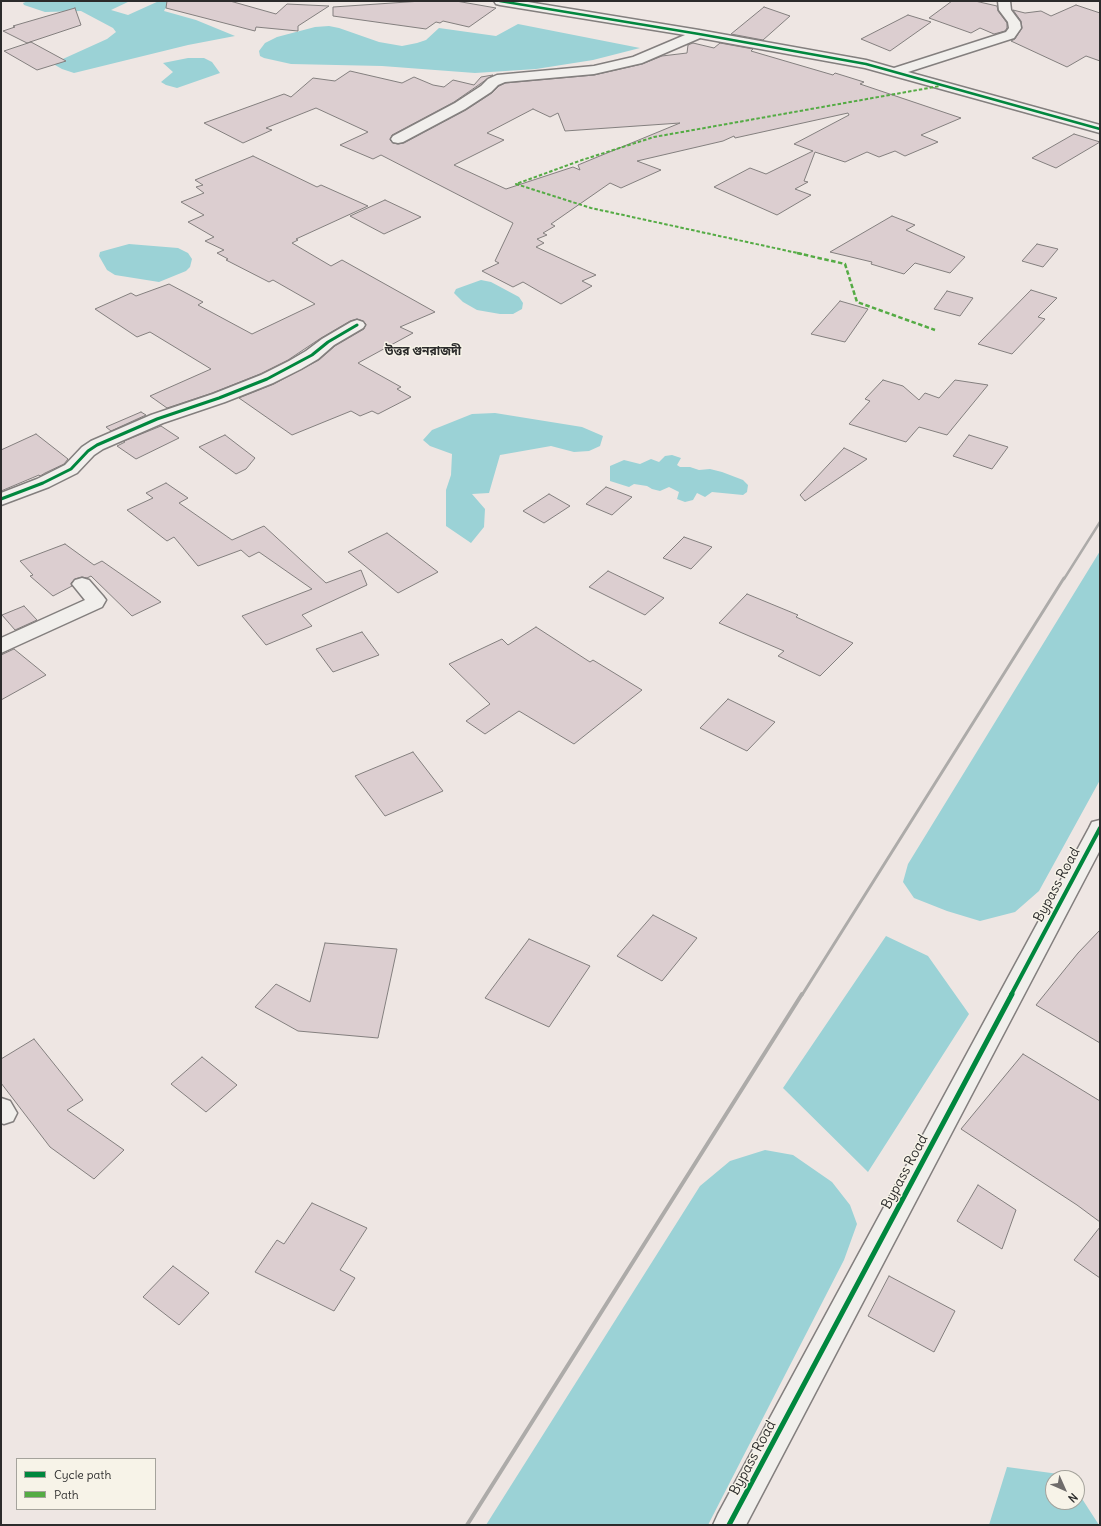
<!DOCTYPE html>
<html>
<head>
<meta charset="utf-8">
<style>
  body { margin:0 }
  #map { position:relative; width:1101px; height:1526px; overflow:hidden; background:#eee6e3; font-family:Delius,sans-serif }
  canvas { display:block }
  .frame { position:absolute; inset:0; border:2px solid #2b2b2b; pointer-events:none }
  .legend { position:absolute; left:16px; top:1458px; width:140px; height:52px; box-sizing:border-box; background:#f7f3e8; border:1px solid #a5a39c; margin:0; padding:5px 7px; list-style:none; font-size:12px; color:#2b2b2b }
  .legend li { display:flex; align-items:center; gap:8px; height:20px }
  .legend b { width:20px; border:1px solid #a5a39c }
  .north { position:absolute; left:1045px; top:1470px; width:40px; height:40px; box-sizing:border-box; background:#f7f3e8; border:1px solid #a5a39c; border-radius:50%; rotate:135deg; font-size:11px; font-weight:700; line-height:16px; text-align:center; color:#2b2b2b }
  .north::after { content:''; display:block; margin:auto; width:14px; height:18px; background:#6f6c6b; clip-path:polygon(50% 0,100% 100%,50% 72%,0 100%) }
</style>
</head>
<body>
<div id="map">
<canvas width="1101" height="1526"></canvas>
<div class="frame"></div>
<ul class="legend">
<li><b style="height:5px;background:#00873e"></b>Cycle path</li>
<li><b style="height:5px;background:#54ab44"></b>Path</li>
</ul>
<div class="north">N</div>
</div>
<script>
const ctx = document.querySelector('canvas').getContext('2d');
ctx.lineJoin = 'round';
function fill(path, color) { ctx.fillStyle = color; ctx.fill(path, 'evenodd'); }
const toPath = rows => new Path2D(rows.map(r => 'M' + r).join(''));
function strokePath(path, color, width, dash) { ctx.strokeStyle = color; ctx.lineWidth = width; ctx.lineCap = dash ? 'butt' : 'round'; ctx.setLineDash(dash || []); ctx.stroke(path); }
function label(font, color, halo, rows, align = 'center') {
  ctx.font = font + ' Delius,"Noto Sans Bengali",sans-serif'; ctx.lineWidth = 3; ctx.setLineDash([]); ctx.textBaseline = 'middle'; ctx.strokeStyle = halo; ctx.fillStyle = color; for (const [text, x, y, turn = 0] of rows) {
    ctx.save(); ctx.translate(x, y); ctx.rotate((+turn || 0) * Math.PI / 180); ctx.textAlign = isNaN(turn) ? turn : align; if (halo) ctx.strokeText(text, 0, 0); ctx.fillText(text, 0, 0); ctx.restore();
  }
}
fill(toPath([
  [28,1,130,1,111,10,128,15,159,1,180,1,165,9,164,11,196,20,235,36,188,45,74,73,62,69,55,65,54,63,107,39,116,32,113,28,81,11,45,12,24,5,23,3],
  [518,24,640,48,593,60,536,69,475,73,382,66,291,64,264,58,260,56,259,51,265,43,277,37,315,27,329,26,339,28,379,42,402,46,417,43,426,40,439,28,496,36],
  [188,58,204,58,212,62,220,73,177,88,166,85,161,82,173,72,163,63],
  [129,244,178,248,188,253,192,259,190,267,186,271,159,282,115,275,107,270,99,256,100,252,107,250],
  [481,280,491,282,519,297,523,303,522,309,513,314,500,314,477,310,463,302,454,293,456,289],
  [495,413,582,427,603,436,600,446,589,451,574,452,551,446,500,455,489,493,472,494,485,509,484,527,471,543,446,526,446,490,451,475,452,454,430,446,423,440,432,430,472,414],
  [672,455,681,458,677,465,680,467,690,467,699,470,710,469,722,472,743,480,748,485,747,492,743,495,712,492,705,497,697,493,693,500,685,502,677,499,679,492,669,487,660,491,652,489,647,486,634,484,629,487,610,481,610,466,624,460,640,464,651,459,659,462,665,456],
  [1100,551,1100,780,1039,891,1015,912,980,921,947,911,914,898,903,882,908,864],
  [886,936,928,956,969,1014,868,1172,783,1088],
  [765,1150,793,1155,832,1182,850,1205,857,1224,844,1260,708,1525,486,1525,700,1186,730,1161],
  [1007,1467,1066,1475,1068,1478,1053,1478,1053,1502,1077,1502,1077,1491,1099,1525,989,1525]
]), '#9bd2d6');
const building = toPath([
  [167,1,230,1,276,14,287,4,329,6,298,26,298,31,256,27,255,31,166,8,167,1],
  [422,1,456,1,496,8,469,27,443,21,440,23,436,22,426,29,333,16,333,7,422,1],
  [952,1,975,1,997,6,998,11,1007,23,1007,28,1005,31,994,34,980,28,971,33,929,18,952,1],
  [1076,5,1100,13,1100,61,1086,56,1067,67,1011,41,1015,39,1022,28,1021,21,1013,10,1025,13,1041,11,1051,16,1076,5],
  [764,7,790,16,763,40,731,34,764,7],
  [75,8,81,25,27,43,3,31,15,27,13,26,75,8],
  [908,15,931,22,890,51,861,39,908,15],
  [31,42,66,61,37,70,4,51,31,42],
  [693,43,714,48,720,43,753,49,751,51,833,75,835,73,864,82,860,84,961,118,921,135,938,142,905,156,895,151,879,157,867,152,845,162,815,152,804,181,808,182,795,189,811,195,777,215,714,187,750,168,766,174,813,151,794,144,849,115,848,113,735,138,734,136,723,141,637,161,661,170,621,188,610,183,551,224,555,226,543,233,547,235,537,239,544,243,536,247,596,275,582,281,592,286,561,304,523,282,513,287,482,271,499,263,495,261,513,223,381,155,373,159,340,145,368,132,316,108,266,128,272,130,243,143,204,123,284,94,291,97,313,78,335,81,350,71,402,83,414,77,433,85,444,87,453,80,474,85,481,77,493,75,454,102,392,135,390,140,393,143,398,144,404,143,466,110,492,93,499,86,505,83,594,75,642,64,662,56,687,53,688,45,693,43],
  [533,109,550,117,558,113,565,131,680,123,578,165,580,170,573,167,506,189,454,165,504,140,487,133,533,109],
  [1074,134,1100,142,1056,168,1032,158,1074,134],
  [253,156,317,187,321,185,368,206,296,239,298,240,292,243,331,266,342,260,435,312,400,327,413,333,358,363,401,387,397,389,411,397,378,414,372,411,360,416,351,411,292,435,239,398,274,384,319,360,335,346,364,329,366,324,363,321,357,319,350,321,321,338,288,360,260,374,212,393,167,408,150,396,211,369,150,332,137,337,95,309,131,293,136,296,169,284,203,302,198,305,252,334,315,304,273,280,269,282,226,260,228,259,217,253,224,250,205,241,214,237,188,222,204,215,181,202,204,193,196,187,203,185,195,180,253,156],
  [385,200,421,217,384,234,350,216,385,200],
  [892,216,915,225,906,230,965,257,950,273,915,263,904,274,871,264,872,262,830,252,892,216],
  [1037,244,1058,249,1043,267,1022,261,1037,244],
  [1031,290,1057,298,1038,317,1045,319,1012,354,978,344,1031,290],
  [947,291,973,298,960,316,934,309,947,291],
  [840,301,868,309,845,342,811,334,840,301],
  [883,380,903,386,919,400,925,393,939,398,955,380,988,385,947,435,919,427,906,442,849,424,870,401,865,399,883,380],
  [141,412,146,415,111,431,106,427,141,412],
  [161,426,179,438,136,459,117,446,125,442,124,441,161,426],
  [36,434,68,459,64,464,45,473,40,476,39,475,1,491,1,450,36,434],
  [225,435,255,458,246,469,236,474,199,447,225,435],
  [969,435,1008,447,992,469,953,456,969,435],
  [844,448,867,459,805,501,800,495,844,448],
  [166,483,188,498,179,503,232,540,264,526,326,583,361,570,367,585,302,615,312,626,266,645,242,616,312,589,259,552,249,557,241,550,198,566,174,537,167,541,127,510,153,498,146,493,166,483],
  [606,487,632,497,612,515,586,504,606,487],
  [549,494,570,506,544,523,523,511,549,494],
  [387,533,438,572,398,593,348,552,387,533],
  [684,537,712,547,691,569,663,558,684,537],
  [65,544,94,565,102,561,161,602,132,616,91,576,87,578,82,577,75,579,71,583,72,586,53,596,30,576,33,575,20,561,65,544],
  [608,571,664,598,645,615,589,587,608,571],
  [747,594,798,615,796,617,853,643,820,676,778,656,784,651,719,623,747,594],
  [24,606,37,620,15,630,2,615,24,606],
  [536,627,590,662,593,660,642,690,574,744,519,711,485,734,466,721,490,704,449,664,502,639,508,645,536,627],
  [362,632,379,655,333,672,316,649,362,632],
  [14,649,46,675,1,700,1,655,14,649],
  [728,699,775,722,747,751,700,728,728,699],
  [413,752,443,791,385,816,355,776,413,752],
  [653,915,697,938,662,981,617,956,653,915],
  [1100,930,1100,1043,1036,1005,1078,953,1100,930],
  [529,939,590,966,549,1027,485,998,529,939],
  [325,943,397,949,378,1038,298,1031,255,1007,276,984,310,1002,325,943],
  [34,1039,83,1100,67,1110,124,1150,94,1179,50,1147,1,1083,1,1059,34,1039],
  [1023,1054,1100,1101,1100,1222,1077,1205,961,1129,1023,1054],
  [202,1057,237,1085,206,1112,171,1084,202,1057],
  [978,1185,1016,1210,1002,1249,957,1221,978,1185],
  [312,1203,367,1228,340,1270,355,1278,334,1311,255,1272,277,1240,284,1244,312,1203],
  [1100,1227,1100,1278,1074,1260,1100,1227],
  [173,1266,209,1293,179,1325,143,1297,173,1266],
  [889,1276,955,1311,934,1352,868,1316,889,1276]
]);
fill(building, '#dcced0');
strokePath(building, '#837f7e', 1);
const minor = toPath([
  [494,1,522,1,699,30,866,60,894,68,1006,32,1009,28,1008,22,999,10,998,1,1010,1,1011,10,1020,22,1021,28,1014,38,908,72,1100,125,1100,133,865,68,700,38,642,63,594,74,505,82,498,85,491,92,465,109,403,142,398,143,393,142,391,139,393,136,455,103,481,86,488,79,497,75,594,66,633,57,685,35,500,5,496,4,494,1],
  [357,320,363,322,365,325,363,328,334,345,318,359,301,369,273,383,225,402,163,423,103,449,94,455,77,473,49,487,1,505,1,493,37,479,65,465,82,447,91,441,151,415,213,394,261,375,289,361,306,351,322,339,351,322,357,320],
  [82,578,89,580,103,596,106,600,102,607,1,653,1,638,85,600,72,584,75,580,82,578],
  [1,1098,10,1101,17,1113,13,1121,4,1124,1,1123,1,1098]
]);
const tertiary = toPath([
  [1100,820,1100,850,746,1525,713,1525,718,1514,1089,828,1092,822,1100,820]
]);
strokePath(minor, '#837f7e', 3);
strokePath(tertiary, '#837f7e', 3);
fill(minor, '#f1efec');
fill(tertiary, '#f1efec');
strokePath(toPath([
  [1064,579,1100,522]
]), '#adaba9', 2.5);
strokePath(toPath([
  [802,995,1064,578]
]), '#adaba9', 3);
strokePath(toPath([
  [467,1525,802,994]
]), '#adaba9', 4);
strokePath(toPath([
  [802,254,591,208,516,184,582,160,654,137,940,86]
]), '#54ab44', 2, [3.5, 2]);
strokePath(toPath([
  [797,253,845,264,857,302,935,330]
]), '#54ab44', 2.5, [4.5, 2.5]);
strokePath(toPath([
  [500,1,699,34,866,64,1100,129]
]), '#00873e', 2.5);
strokePath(toPath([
  [1,499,43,483,71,469,88,451,97,445,157,419,219,398,267,379,312,355,328,342,357,325]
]), '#00873e', 3);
strokePath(toPath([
  [1011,995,1100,828]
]), '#00873e', 4);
strokePath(toPath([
  [729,1525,1012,994]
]), '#00873e', 5);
label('bold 12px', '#2b2b2b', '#f7f3e8', [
  ["উত্তর গুনরাজদী",423,352]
]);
label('14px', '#2b2b2b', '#f7f3e8', [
  ["Bypass Road",1057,885,-62],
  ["Bypass Road",905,1172,-62],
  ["Bypass Road",753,1458,-62]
]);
</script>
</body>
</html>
